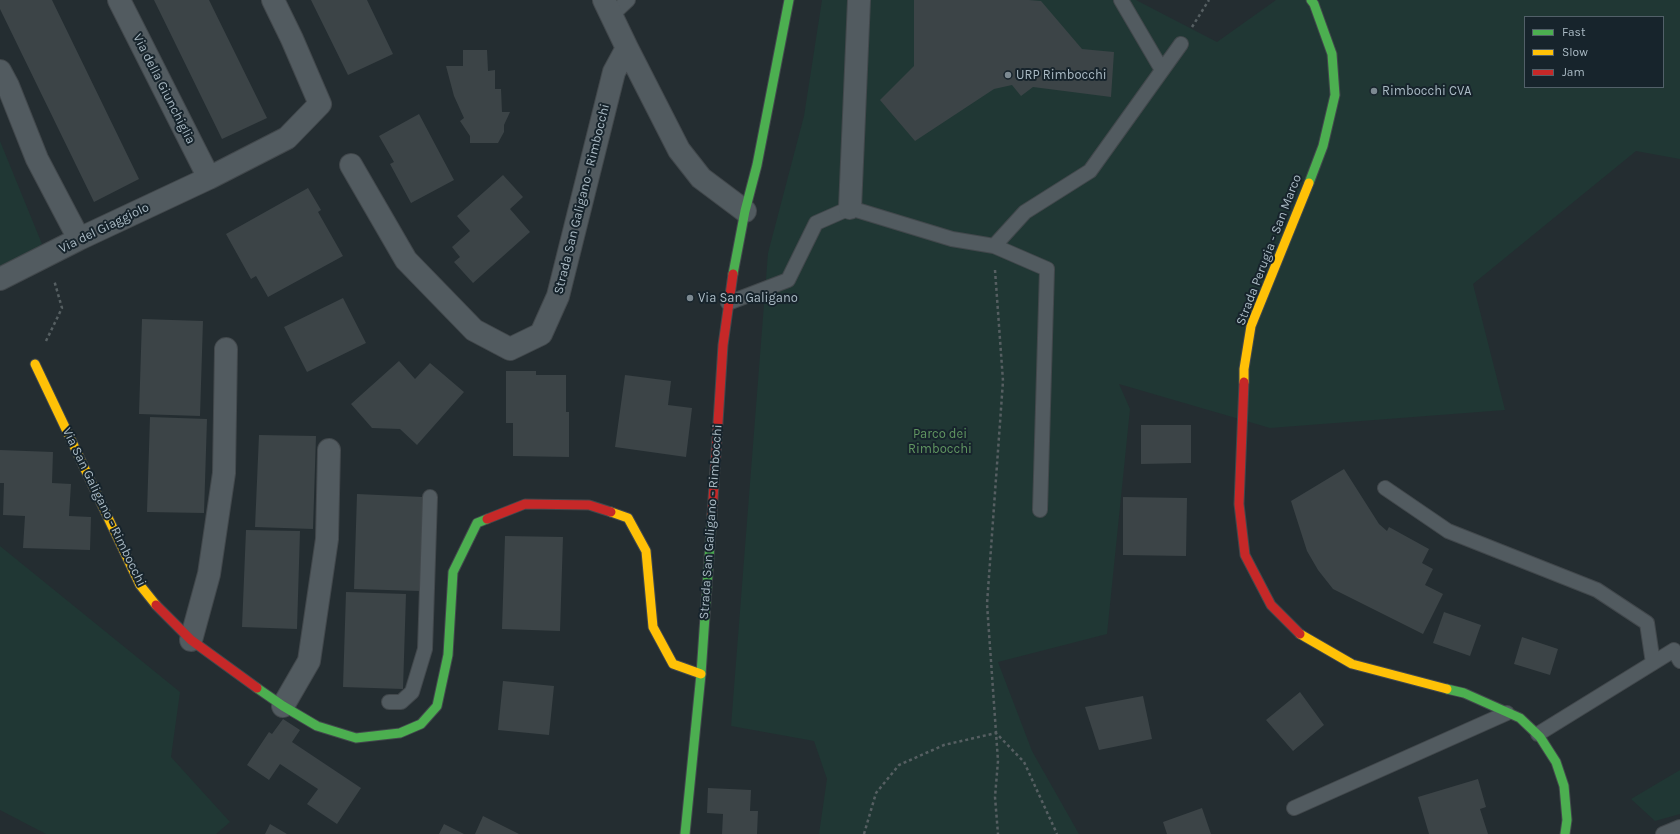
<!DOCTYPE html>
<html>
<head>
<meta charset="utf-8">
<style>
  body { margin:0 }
  #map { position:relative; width:1680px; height:834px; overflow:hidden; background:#242d31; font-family:Karla,sans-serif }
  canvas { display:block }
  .legend { position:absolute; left:1524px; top:16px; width:140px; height:72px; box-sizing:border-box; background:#17242c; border:1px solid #526069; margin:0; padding:5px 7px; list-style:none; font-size:12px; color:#abbbc5 }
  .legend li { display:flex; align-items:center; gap:8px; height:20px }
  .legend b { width:20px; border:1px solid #526069 }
</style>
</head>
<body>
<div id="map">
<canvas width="1680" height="834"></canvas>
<ul class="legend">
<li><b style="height:5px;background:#4caf50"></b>Fast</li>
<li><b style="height:5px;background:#ffc107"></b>Slow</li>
<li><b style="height:5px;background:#c62828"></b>Jam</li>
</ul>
</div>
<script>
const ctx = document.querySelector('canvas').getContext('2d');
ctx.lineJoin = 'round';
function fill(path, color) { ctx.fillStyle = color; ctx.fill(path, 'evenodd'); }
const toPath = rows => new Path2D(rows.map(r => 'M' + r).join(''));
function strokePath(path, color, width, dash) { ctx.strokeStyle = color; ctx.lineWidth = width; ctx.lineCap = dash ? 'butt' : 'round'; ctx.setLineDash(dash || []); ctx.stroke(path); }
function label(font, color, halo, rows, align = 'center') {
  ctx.font = font + ' Karla,sans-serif'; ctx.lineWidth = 4; ctx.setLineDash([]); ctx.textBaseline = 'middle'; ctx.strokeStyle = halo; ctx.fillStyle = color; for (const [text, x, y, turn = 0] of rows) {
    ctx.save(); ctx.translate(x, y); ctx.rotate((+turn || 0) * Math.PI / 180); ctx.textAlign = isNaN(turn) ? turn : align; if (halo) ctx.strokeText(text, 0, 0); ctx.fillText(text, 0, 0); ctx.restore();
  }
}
fill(toPath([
  [822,0,1136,0,1217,42,1276,0,1680,0,1680,159,1636,151,1473,284,1505,410,1270,428,1119,384,1130,409,1107,634,998,662,1032,751,1079,834,819,834,827,779,814,741,731,726,768,253,804,116],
  [1525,17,1663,17,1663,87,1525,87],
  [0,141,42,244,0,273],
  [0,546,180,692,171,757,230,822,216,834,46,834,0,810],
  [1680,770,1680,814,1655,821,1631,799]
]), '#203734');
fill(toPath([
  [0,0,52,0,139,179,94,202,0,9],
  [154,0,209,0,267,118,222,139],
  [311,0,367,0,393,54,348,75],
  [914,0,1029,0,1041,1,1082,49,1114,52,1111,97,1033,87,1021,96,1012,85,994,89,915,141,880,100,914,66],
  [463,50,487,50,488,71,495,70,495,89,501,89,502,112,510,112,504,125,504,132,498,143,470,143,470,136,460,121,464,118,454,96,446,66,463,66],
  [419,114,454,180,411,203,390,164,394,162,379,136],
  [503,175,523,197,510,209,530,232,473,283,454,262,460,257,452,247,470,231,457,216],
  [308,188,321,210,318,212,343,256,268,297,256,276,251,279,226,234],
  [343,298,366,343,307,372,284,327],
  [142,319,203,321,200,416,139,414],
  [399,361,415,379,430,363,464,392,417,445,400,429,372,428,351,404],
  [506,371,536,371,536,375,566,375,566,412,569,412,569,457,513,456,513,423,506,423],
  [625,375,671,381,668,405,692,408,686,457,615,447],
  [150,417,207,419,204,513,147,512],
  [1141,425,1191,425,1191,463,1141,464],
  [259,435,316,436,313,529,255,527],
  [0,450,53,452,52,483,71,484,69,516,91,517,90,550,23,548,25,516,3,515,4,483,0,483],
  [1344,469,1379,524,1387,531,1389,527,1429,549,1422,563,1433,569,1425,585,1443,594,1423,634,1333,589,1318,570,1307,551,1291,501],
  [357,494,423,497,420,591,354,589],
  [1123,497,1187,498,1186,556,1123,555],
  [246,530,300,531,297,629,242,627],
  [505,536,563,537,560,631,502,629],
  [346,592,406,594,403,689,343,687],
  [1444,612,1481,625,1470,656,1433,643],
  [1522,637,1558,649,1550,675,1514,664],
  [503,681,554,686,549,735,498,730],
  [1300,692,1324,725,1293,751,1266,720],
  [1143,696,1152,739,1099,750,1085,707],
  [283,719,300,730,292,742,361,788,337,824,307,804,318,789,280,764,269,780,247,765,269,732,272,734],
  [1478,779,1486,807,1480,809,1488,834,1429,834,1418,797],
  [708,788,751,790,750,811,758,811,757,834,722,834,723,814,707,813],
  [1202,808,1211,834,1167,834,1163,822],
  [483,816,519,834,475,834],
  [270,824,287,834,265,834],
  [444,824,464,834,439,834]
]), '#3c4447');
const lane = toPath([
  [1121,0,1162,70],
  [611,16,628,0],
  [994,246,1025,212,1090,171,1181,44],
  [728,303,788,280,816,223,850,208,952,239,994,246,1047,269,1040,510],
  [1385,488,1448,531,1597,590,1647,623,1653,663],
  [389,702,401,702,412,692,425,649,430,497],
  [1538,734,1674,650,1680,661],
  [1294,808,1507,713],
  [1663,834,1680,827]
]);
const street = toPath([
  [119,0,209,178],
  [627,48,679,150,701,178,745,211],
  [0,71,8,86,37,159,79,239],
  [351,165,406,260,474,330,510,349,541,334,558,296,614,72,627,48,604,0],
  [850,208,859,0],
  [0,279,79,239,209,178,287,138,320,104,292,39,273,0],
  [191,640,209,574,224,473,226,349],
  [283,706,309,661,327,539,329,450]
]);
const fast = toPath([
  [1309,183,1323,146,1335,95,1332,54,1314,4,1311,0],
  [733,274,745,211,757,165,789,0],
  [257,688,283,706,317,726,356,738,400,733,421,724,437,706,448,655,453,572,477,523,487,519],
  [1447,689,1464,693,1520,718,1540,737,1556,762,1564,786,1567,820,1565,834],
  [685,834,701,674,712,515]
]);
const slow = toPath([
  [35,364,140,585,156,605],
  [1244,382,1244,369,1251,326,1309,183],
  [611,512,628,518,646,551,653,627,673,664,701,674],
  [1300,634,1352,664,1447,689]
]);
const jam = toPath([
  [1244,382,1239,504,1245,555,1271,605,1300,634],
  [712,515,723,345,733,274],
  [487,519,525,504,589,505,611,512],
  [156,605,191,640,257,688]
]);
strokePath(lane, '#42484c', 16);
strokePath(street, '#42484c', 24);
strokePath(fast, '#42484c', 11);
strokePath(slow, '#42484c', 11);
strokePath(jam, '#42484c', 11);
strokePath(toPath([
  [1192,27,1209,0],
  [995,270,1003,381,987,604,998,761,995,797,998,834],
  [46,341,62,308,54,280],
  [864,834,876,793,899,765,944,745,996,733,1024,762,1057,834]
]), '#565f62', 2.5, [3, 3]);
strokePath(lane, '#525b60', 14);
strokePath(street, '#525b60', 22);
strokePath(fast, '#4caf50', 9);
strokePath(slow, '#ffc107', 9);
strokePath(jam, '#c62828', 9);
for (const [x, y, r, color] of [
  [1008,75,4,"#7c8991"],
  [1374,91,4,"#7c8991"],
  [690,298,4,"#7c8991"]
]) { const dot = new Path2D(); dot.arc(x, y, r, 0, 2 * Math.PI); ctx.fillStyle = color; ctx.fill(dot); strokePath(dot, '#17242c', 1.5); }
label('13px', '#abbbc5', '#17242c', [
  ["URP Rimbocchi",1016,75],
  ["Rimbocchi CVA",1382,91],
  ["Via San Galigano",698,298]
], 'left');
label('13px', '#abbbc5', '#17242c', [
  ["Via della Giunchiglia",164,89,63],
  ["Strada San Galigano - Rimbocchi",582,199,-76],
  ["Via del Giaggiolo",104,228,-26],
  ["Strada Perugia - San Marco",1269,250,-69],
  ["Via San Galigano - Rimbocchi",104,507,64],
  ["Strada San Galigano - Rimbocchi",711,522,-86]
]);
label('13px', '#619661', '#17242c', [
  ["Parco dei",940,434],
  ["Rimbocchi",940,449]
]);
</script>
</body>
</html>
